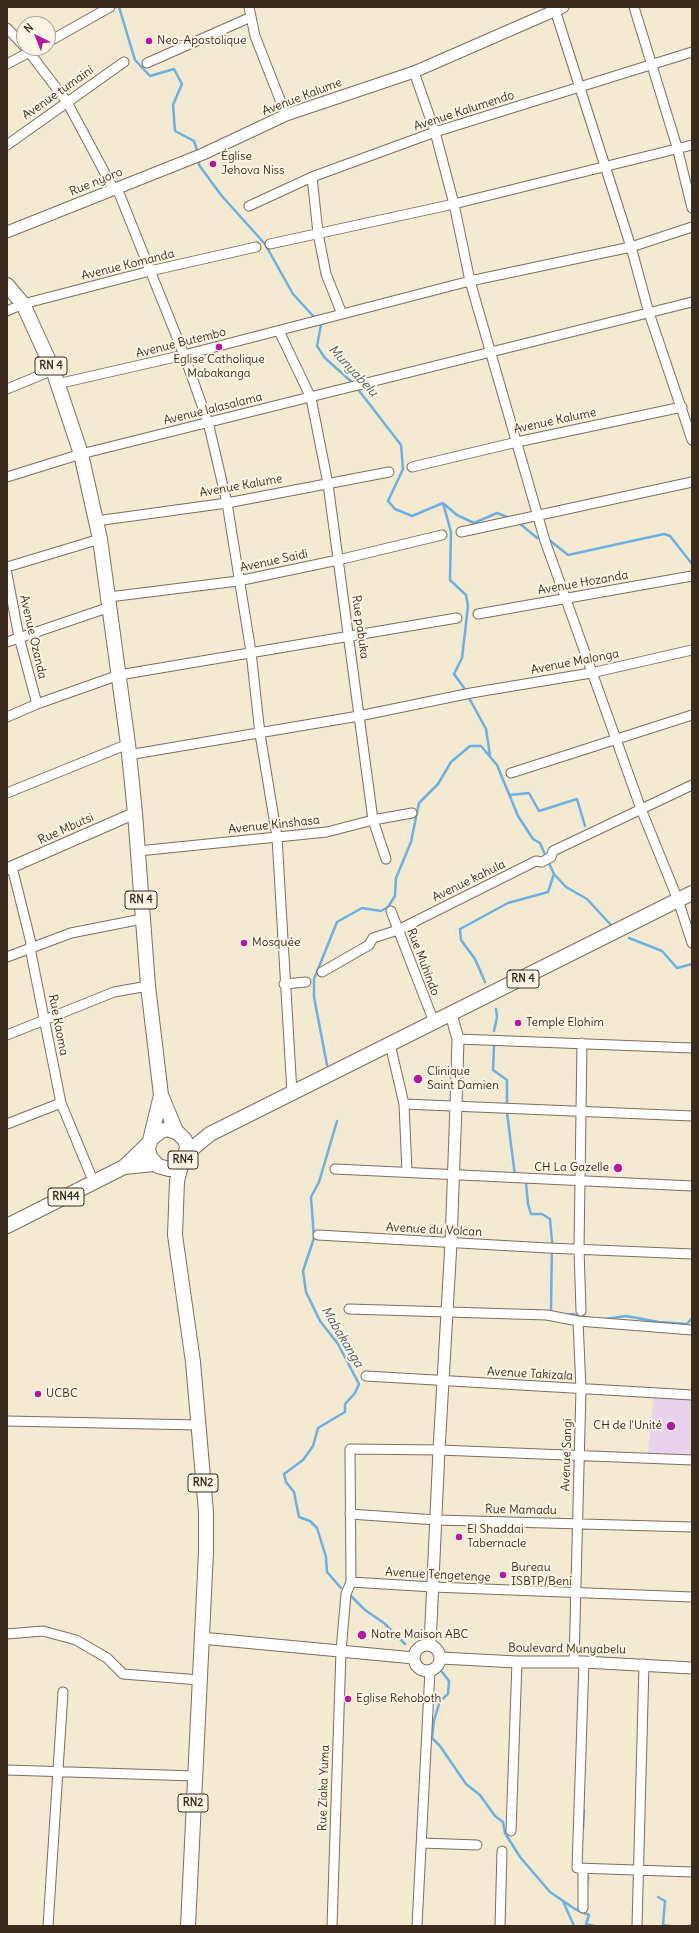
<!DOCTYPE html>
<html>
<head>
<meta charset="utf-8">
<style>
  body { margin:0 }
  #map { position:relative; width:699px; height:1933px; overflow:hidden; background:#f4ead1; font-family:Delius,sans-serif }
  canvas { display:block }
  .frame { position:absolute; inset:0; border:8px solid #3b2a1e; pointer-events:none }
  .north { position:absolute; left:16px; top:16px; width:40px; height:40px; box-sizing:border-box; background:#fcf5e5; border:1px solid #afa495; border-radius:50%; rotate:317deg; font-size:11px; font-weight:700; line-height:16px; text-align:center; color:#3b2a1e }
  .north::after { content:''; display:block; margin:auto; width:14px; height:18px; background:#b5179e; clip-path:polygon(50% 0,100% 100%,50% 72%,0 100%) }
</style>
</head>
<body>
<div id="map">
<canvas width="699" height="1933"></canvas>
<div class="frame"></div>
<div class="north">N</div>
</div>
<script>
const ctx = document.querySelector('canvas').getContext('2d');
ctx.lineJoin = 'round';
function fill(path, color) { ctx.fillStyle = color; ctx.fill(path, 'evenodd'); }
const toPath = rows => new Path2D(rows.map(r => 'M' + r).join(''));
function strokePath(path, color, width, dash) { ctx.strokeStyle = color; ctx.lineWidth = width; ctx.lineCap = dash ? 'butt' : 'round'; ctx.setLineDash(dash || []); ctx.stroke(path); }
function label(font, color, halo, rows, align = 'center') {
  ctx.font = font + ' Delius,sans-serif'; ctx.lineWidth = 4; ctx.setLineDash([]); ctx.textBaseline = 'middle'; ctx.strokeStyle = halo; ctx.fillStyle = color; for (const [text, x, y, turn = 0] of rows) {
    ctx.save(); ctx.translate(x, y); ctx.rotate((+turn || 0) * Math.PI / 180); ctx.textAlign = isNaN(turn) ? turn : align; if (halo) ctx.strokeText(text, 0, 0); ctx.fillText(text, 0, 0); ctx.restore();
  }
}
fill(toPath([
  [654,1394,692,1398,692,1456,648,1454]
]), '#e8d2ee');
strokePath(toPath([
  [119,7,135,60,150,76,174,69,182,84,173,105,175,131,194,141,198,153],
  [199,159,199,165,221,195,265,244,293,294,315,318],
  [319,322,321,325,317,346,325,358,354,384],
  [357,388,401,445,403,469,388,501,395,509,412,516,443,503,451,532,450,580,466,595,468,606,462,658,454,674,467,692],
  [444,504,457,515,474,523,497,513,510,518],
  [518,522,537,538,541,538],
  [548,539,568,555,664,534,670,536,692,564],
  [468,696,486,729,490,755],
  [510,795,529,793,539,811,577,799,585,826],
  [548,861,554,874,566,887,587,899,610,924],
  [629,938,662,951,677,968,692,964],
  [485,982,475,959,461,940,460,929,508,903,548,892,554,874],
  [494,1031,497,1017,496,1009],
  [494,1046,493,1070,507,1080,507,1113,515,1176],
  [327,1065,314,997,314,979,337,922,362,908,381,911,388,907,395,896,396,878,411,842,419,803,438,784,451,762,470,746,481,746,497,765,518,816,533,839,540,843,546,857],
  [337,1121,319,1182,311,1197,314,1238,303,1271,306,1292,320,1321,338,1344,359,1384,355,1393,345,1404,345,1412,318,1428,313,1446,303,1460,284,1474,286,1482,294,1492,299,1517,310,1521,317,1528,326,1557,327,1572,341,1588],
  [524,1182,526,1182,528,1204,531,1214,542,1214,550,1219,552,1241,551,1310,553,1314],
  [565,1315,572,1314,590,1318],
  [605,1319,626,1316,659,1322,687,1324,692,1318],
  [350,1595,365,1610,384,1623,405,1644],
  [442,1672,449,1681,448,1694,440,1701,434,1720,432,1738,440,1746,466,1784,480,1795,495,1816,503,1822,505,1833,520,1857,550,1892,575,1909,589,1915,586,1924,594,1926],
  [583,1828,584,1810],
  [587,1884,588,1877],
  [658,1897,665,1901,663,1925,670,1926],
  [563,1901,574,1926],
  [689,1926,692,1925]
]), '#6ab1e1', 2.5);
const minor = toPath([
  [249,7,255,36,286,115],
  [634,7,677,147,692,208],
  [555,10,631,247,649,313,692,440],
  [7,28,24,46],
  [48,42,110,7],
  [26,48,67,102,114,190],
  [147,63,251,17],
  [7,64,37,48],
  [414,72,435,132,454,204,470,281,545,541,641,809,678,900,692,943],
  [7,145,124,62],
  [312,177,318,233,326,274,342,314],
  [117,188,184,355,208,422,227,503,251,652,260,734,277,837,292,1093],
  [249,206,312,177,435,132,692,52],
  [270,244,454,204,692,145],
  [7,311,23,304,150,271,256,247],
  [279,331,311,398,328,484,373,820,386,859],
  [57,384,184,355,470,281,631,247,692,227],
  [7,389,53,370],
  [412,467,517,442,682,407],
  [7,477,81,454,692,302],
  [96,521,227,503,389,472],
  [461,532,692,482],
  [7,567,100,539],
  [7,574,19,637,37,704],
  [109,597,238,581,338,560,442,535],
  [478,614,692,576],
  [7,642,110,607],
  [7,717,37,704,119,675,457,618],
  [128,755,359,716,471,693,591,673,692,650],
  [511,773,692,715],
  [7,793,128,744],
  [138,851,327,832,373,820,412,813],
  [12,867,31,943,30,948,61,1103,94,1183],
  [391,911,434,1022],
  [7,957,71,933,142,919],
  [322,972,369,945,373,938,398,930,536,861,542,862,551,857,553,851,692,785],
  [284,984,306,982],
  [7,1035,114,992,148,986],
  [458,1039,692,1048],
  [390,1044,404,1104,407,1172],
  [404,1104,692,1116],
  [7,1124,61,1103],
  [335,1169,692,1186],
  [318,1235,548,1248,692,1254],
  [349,1309,547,1315,578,1321,692,1330],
  [581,1311,579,1249,582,1043],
  [366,1376,692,1395],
  [7,1421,198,1425],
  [350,1514,436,1520,692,1527],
  [351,1582,433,1587,692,1597],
  [7,1634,43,1631,76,1640,107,1658,123,1674,200,1680],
  [574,1662,581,1389,578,1321],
  [584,1662,577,1868,692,1872],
  [7,1770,195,1776],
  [511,1831,517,1662],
  [422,1843,477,1845],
  [583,1908,583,1869],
  [48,1926,63,1692],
  [332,1926,341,1651,346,1594,351,1582,350,1449,439,1450,692,1460],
  [417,1926,430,1670],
  [500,1926,502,1851],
  [637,1926,644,1664]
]);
const tertiary = toPath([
  [7,232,203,154,286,115,414,72,563,7],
  [7,869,135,813],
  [201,1638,414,1658],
  [430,1645,439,1450,451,1243,456,1105,458,1039,451,1014],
  '414 1658a13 13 0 1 1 26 0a13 13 0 1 1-26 0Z',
  [441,1658,517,1662,584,1662,692,1668]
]);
const primary = toPath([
  [124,1167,154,1164],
  [7,1226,124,1167,150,1142]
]);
const trunk = toPath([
  [7,285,23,304,53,370,81,454,100,539,128,744,135,813,148,986,161,1095,176,1131],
  [152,1138,161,1131,168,1129,178,1133,185,1140,187,1146,185,1158,176,1167,169,1169,158,1166,150,1157,148,1149,161,1095],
  [187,1153,210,1134,692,893],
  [182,1162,177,1181,175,1235,193,1362,206,1512,206,1552,188,1926]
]);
strokePath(minor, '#7c6d5d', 11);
strokePath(tertiary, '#7c6d5d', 13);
strokePath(primary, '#7c6d5d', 16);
strokePath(trunk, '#7c6d5d', 16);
strokePath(minor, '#fff', 9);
strokePath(tertiary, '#fff', 11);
strokePath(primary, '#fff', 14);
strokePath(trunk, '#fff', 14);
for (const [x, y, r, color] of [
  [149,41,4,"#b5179e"],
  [213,164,4,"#b5179e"],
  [219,347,4,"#b5179e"],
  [244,943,4,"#b5179e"],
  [518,1023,4,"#b5179e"],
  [418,1079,5,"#b5179e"],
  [618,1168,5,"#b5179e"],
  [38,1394,4,"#b5179e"],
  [671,1426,5,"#b5179e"],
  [459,1537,4,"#b5179e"],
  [503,1575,4,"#b5179e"],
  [362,1635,5,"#b5179e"],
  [348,1699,4,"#b5179e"]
]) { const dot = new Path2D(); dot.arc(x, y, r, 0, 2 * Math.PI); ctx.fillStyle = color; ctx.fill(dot); strokePath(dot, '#fcf5e5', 1.5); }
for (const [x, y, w] of [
  [51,366,32],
  [141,900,32],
  [523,979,32],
  [183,1160,30],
  [66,1197,36],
  [203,1483,30],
  [193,1803,30]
]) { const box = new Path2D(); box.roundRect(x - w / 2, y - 9, w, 18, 3); ctx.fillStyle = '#fcf5e5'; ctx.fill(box); strokePath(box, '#3b2a1e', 1); }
label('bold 11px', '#3b2a1e', null, [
  ["RN 4",51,366],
  ["RN 4",141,900],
  ["RN 4",523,979],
  ["RN4",183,1160],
  ["RN44",66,1197],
  ["RN2",203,1483],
  ["RN2",193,1803]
]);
label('12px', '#3b2a1e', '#fcf5e5', [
  ["Neo-Apostolique",157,41],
  ["Église",221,157],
  ["Jehova Niss",221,171],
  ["Eglise Catholique",219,360,"center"],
  ["Mabakanga",219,374,"center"],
  ["Mosquée",252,943],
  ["Temple Elohim",526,1023],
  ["Clinique",427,1072],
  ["Saint Damien",427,1086],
  ["CH La Gazelle",609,1168,"right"],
  ["UCBC",46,1394],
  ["CH de l'Unité",662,1426,"right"],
  ["El Shaddai",467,1530],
  ["Tabernacle",467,1544],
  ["Bureau",511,1568],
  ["ISBTP/Beni",511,1582],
  ["Notre Maison ABC",371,1635],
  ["Eglise Rehoboth",356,1699]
], 'left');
label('12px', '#3b2a1e', '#fcf5e5', [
  ["Avenue tumaini",58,93,-35],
  ["Avenue Kalume",302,97,-21],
  ["Avenue Kalumendo",464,111,-18],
  ["Rue nyoro",96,182,-22],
  ["Avenue Komanda",128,265,-14],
  ["Avenue Butembo",181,343,-14],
  ["Avenue lalasalama",213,409,-14],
  ["Avenue Kalume",555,421,-12],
  ["Avenue Kalume",241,486,-10],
  ["Avenue Saidi",274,561,-12],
  ["Avenue Hozanda",583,583,-10],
  ["Rue pabuka",360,627,82],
  ["Avenue Ozanda",33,637,77],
  ["Avenue Malonga",575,662,-11],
  ["Avenue Kinshasa",274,825,-6],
  ["Rue Mbutsi",66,829,-24],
  ["Avenue kahula",469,881,-26],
  ["Rue Muhindo",423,962,69],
  ["Rue Kaoma",58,1025,79],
  ["Avenue du Volcan",434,1230,3],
  ["Avenue Takizala",530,1374,3],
  ["Avenue Sangi",567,1455,-88],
  ["Rue Mamadu",521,1510,1],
  ["Avenue Tengetenge",438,1575,3],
  ["Boulevard Munyabelu",567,1649,1],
  ["Rue Ziaka Yuma",324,1788,-88]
]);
label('italic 13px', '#4b5962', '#fcf5e5', [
  ["Munyabelu",353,371,47],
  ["Mabakanga",342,1337,59]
]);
</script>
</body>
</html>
